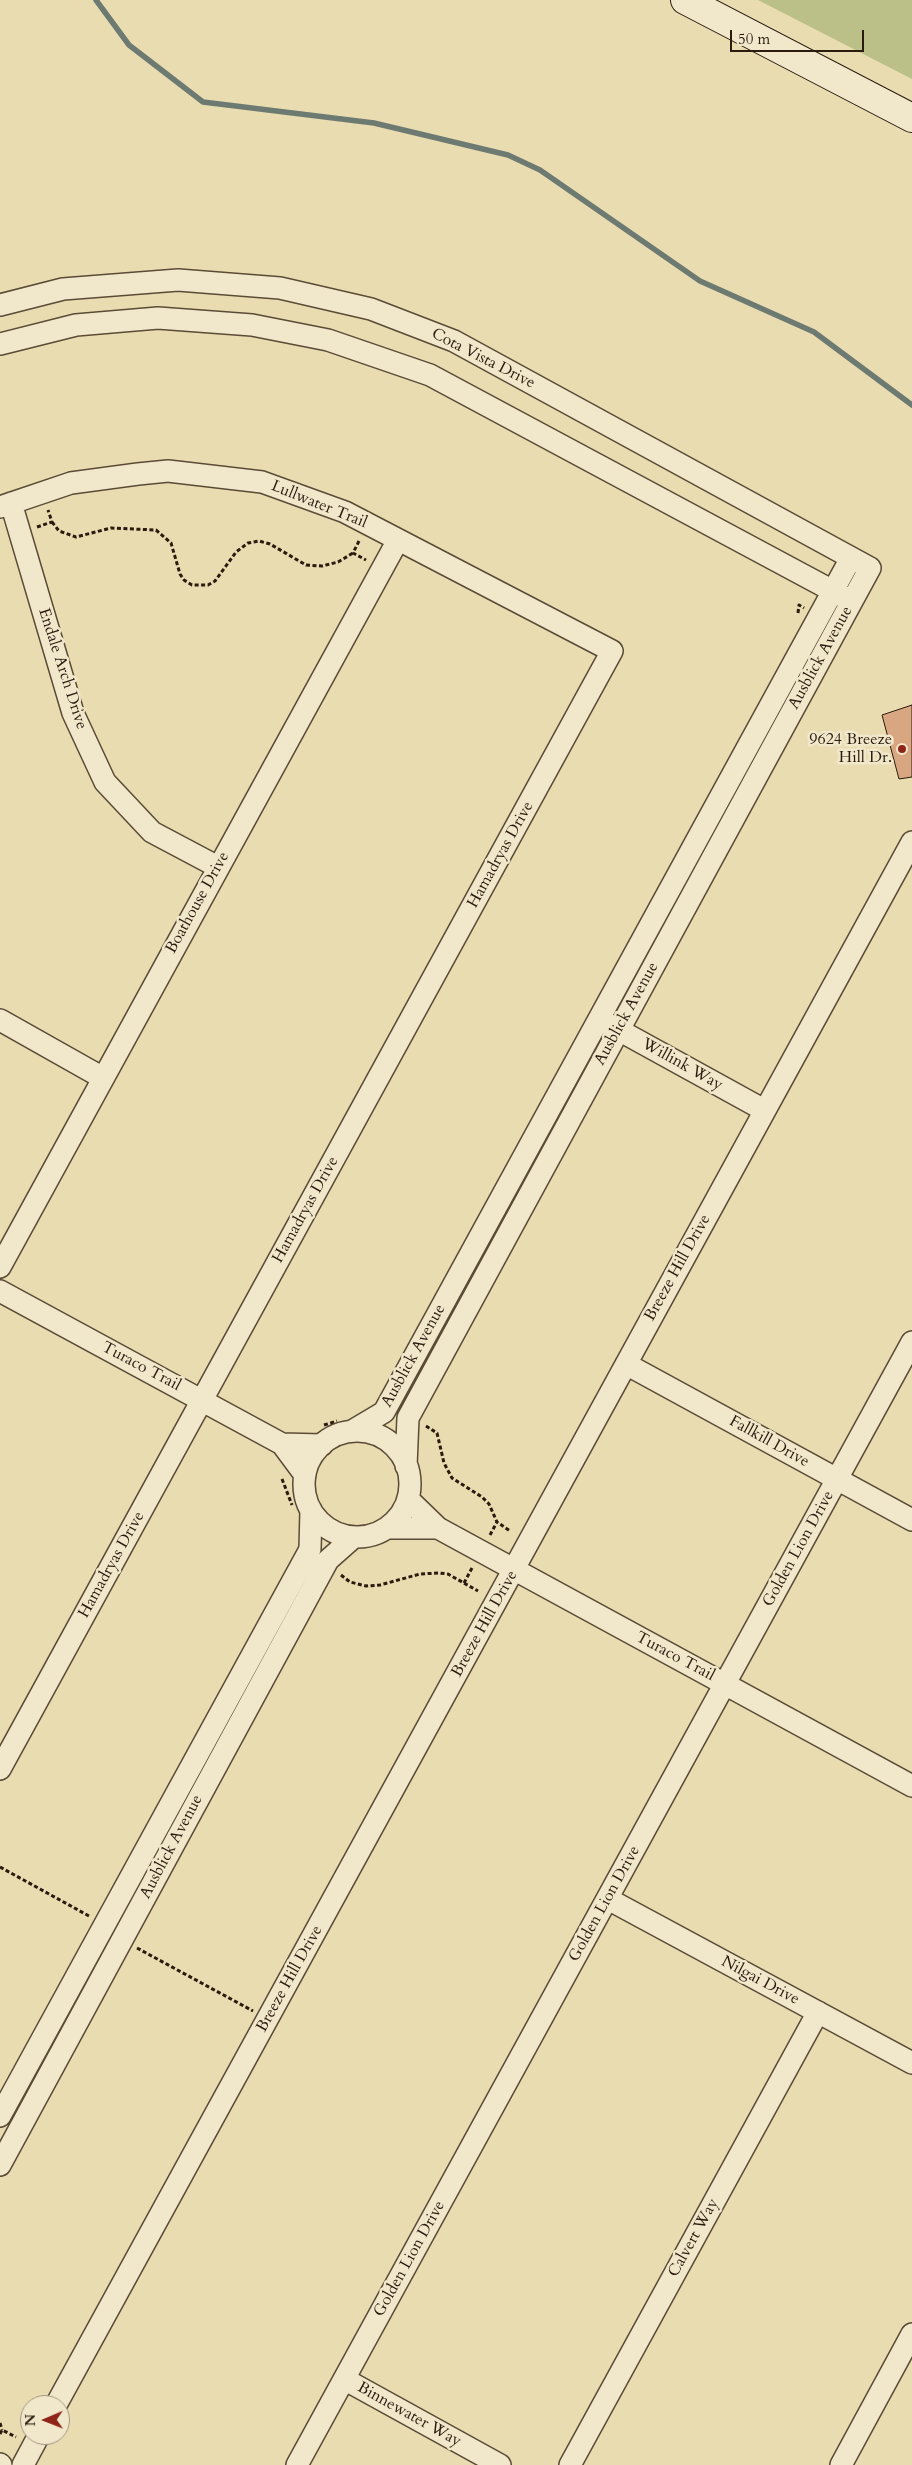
<!DOCTYPE html>
<html>
<head>
<meta charset="utf-8">
<style>
  body { margin:0 }
  #map { position:relative; width:912px; height:2465px; overflow:hidden; background:#e9dcb0; font-family:Cardo,serif }
  canvas { display:block }
  .north { position:absolute; left:20px; top:2395px; width:50px; height:50px; box-sizing:border-box; background:#f1e8cc; border:1px solid #a19680; border-radius:50%; rotate:269deg; font-size:14px; font-weight:700; line-height:20px; text-align:center; color:#2a1b0e }
  .north::after { content:''; display:block; margin:auto; width:18px; height:22px; background:#8f2418; clip-path:polygon(50% 0,100% 100%,50% 72%,0 100%) }
  .scale { position:absolute; left:730px; top:30px; width:134px; height:22px; box-sizing:border-box; border:2px solid #2a1b0e; border-top:0; padding-left:6px; font-size:15px; line-height:18px; white-space:nowrap; color:#2a1b0e; -webkit-text-stroke:4px #f1e8cc; paint-order:stroke }
</style>
</head>
<body>
<div id="map">
<canvas width="912" height="2465"></canvas>
<div class="north">N</div>
<div class="scale">50 m</div>
</div>
<script>
const ctx = document.querySelector('canvas').getContext('2d');
ctx.lineJoin = 'round';
function fill(path, color) { ctx.fillStyle = color; ctx.fill(path, 'evenodd'); }
const toPath = rows => new Path2D(rows.map(r => 'M' + r).join(''));
function strokePath(path, color, width, dash) { ctx.strokeStyle = color; ctx.lineWidth = width; ctx.lineCap = dash ? 'butt' : 'round'; ctx.setLineDash(dash || []); ctx.stroke(path); }
function label(font, color, halo, rows, align = 'center') {
  ctx.font = font + ' Cardo,serif'; ctx.lineWidth = 5; ctx.setLineDash([]); ctx.textBaseline = 'middle'; ctx.strokeStyle = halo; ctx.fillStyle = color; for (const [text, x, y, turn = 0] of rows) {
    ctx.save(); ctx.translate(x, y); ctx.rotate((+turn || 0) * Math.PI / 180); ctx.textAlign = isNaN(turn) ? turn : align; if (halo) ctx.strokeText(text, 0, 0); ctx.fillText(text, 0, 0); ctx.restore();
  }
}
fill(toPath([
  [758,0,912,0,912,79]
]), '#bbbf88');
strokePath(toPath([
  [96,0,129,45,203,102,374,123,508,155,540,170,700,281,814,332,912,405]
]), '#6d7a72', 5.5);
const building = toPath([
  [912,705,912,777,899,779,882,715,912,705]
]);
fill(building, '#d8a680');
strokePath(building, '#2a1b0e', 1);
const street = toPath([
  [0,305,63,289,178,280,280,288,371,309,454,341,870,568,408,1418,406,1466],
  [0,344,76,325,158,318,252,325,328,340,430,375,846,598],
  [11,503,73,713,105,782,152,832,218,867],
  [0,507,71,483,138,474,168,471,262,482,345,512,612,651,0,1769],
  [0,1020,103,1078],
  [606,1023,764,1110],
  [0,1267,398,540],
  [0,1291,282,1444],
  [626,1364,912,1520],
  [352,1431,384,1412,851,558],
  '304 1484a53 53 0 1 1 106 0a53 53 0 1 1-106 0Z',
  [305,1475,282,1444,322,1445],
  [388,1528,438,1528,408,1499],
  [438,1528,912,1786],
  [608,1899,912,2063],
  [0,2116,308,1553,310,1549,311,1510],
  [0,2165,328,1560,354,1537],
  [344,2379,500,2465],
  [56,2405,912,842],
  [0,2464,1,2465],
  [23,2465,39,2435],
  [297,2465,912,1342],
  [570,2465,818,2012],
  [841,2465,912,2334]
]);
const secondary = toPath([
  [685,0,912,118]
]);
strokePath(street, '#5a4b36', 24);
strokePath(secondary, '#2a1b0e', 30);
strokePath(toPath([
  [52,522,59,531,76,537,111,528,156,530,171,543,180,574,184,580,192,585,208,585,215,581,236,552,248,543,259,541,270,544,306,565,322,566,338,562,353,553],
  [37,527,52,522,48,510],
  [359,541,353,553,366,560],
  [798,613,799,605,804,608],
  [324,1425,337,1421],
  [426,1426,437,1433,444,1463,452,1478,482,1497,489,1504,497,1522,510,1531],
  [282,1479,292,1505],
  [490,1535,497,1522],
  [341,1575,350,1582,366,1586,380,1585,420,1574,439,1573,448,1574,478,1591],
  [464,1583,472,1568],
  [0,1867,89,1916],
  [137,1948,253,2011],
  [0,2423,2,2430],
  [0,2434,2,2430,16,2437]
]), '#2a1b0e', 3, [4, 2.5]);
strokePath(street, '#f1e8cc', 21);
strokePath(secondary, '#f1e8cc', 28);
for (const [x, y, r, color] of [
  [902,749,5,"#8f2418"]
]) { const dot = new Path2D(); dot.arc(x, y, r, 0, 2 * Math.PI); ctx.fillStyle = color; ctx.fill(dot); strokePath(dot, '#f1e8cc', 2); }
label('16px', '#2a1b0e', '#f1e8cc', [
  ["Cota Vista Drive",483,359,27],
  ["Lullwater Trail",319,505,22],
  ["Ausblick Avenue",821,658,-61],
  ["Endale Arch Drive",62,669,72],
  ["Hamadryas Drive",501,855,-61],
  ["Boathouse Drive",198,903,-61],
  ["Ausblick Avenue",627,1014,-61],
  ["Willink Way",682,1065,29],
  ["Hamadryas Drive",306,1210,-61],
  ["Breeze Hill Drive",678,1268,-61],
  ["Ausblick Avenue",414,1356,-61],
  ["Turaco Trail",141,1367,28],
  ["Fallkill Drive",769,1442,29],
  ["Golden Lion Drive",799,1549,-61],
  ["Hamadryas Drive",112,1565,-61],
  ["Breeze Hill Drive",485,1624,-61],
  ["Turaco Trail",675,1657,28],
  ["Ausblick Avenue",172,1847,-62],
  ["Golden Lion Drive",605,1904,-61],
  ["Breeze Hill Drive",290,1979,-61],
  ["Nilgai Drive",760,1981,28],
  ["Calvert Way",694,2238,-61],
  ["Golden Lion Drive",410,2259,-61],
  ["Binnewater Way",409,2415,29]
]);
label('16px', '#2a1b0e', '#f1e8cc', [
  ["9624 Breeze",892,740],
  ["Hill Dr.",892,758]
], 'right');
</script>
</body>
</html>
